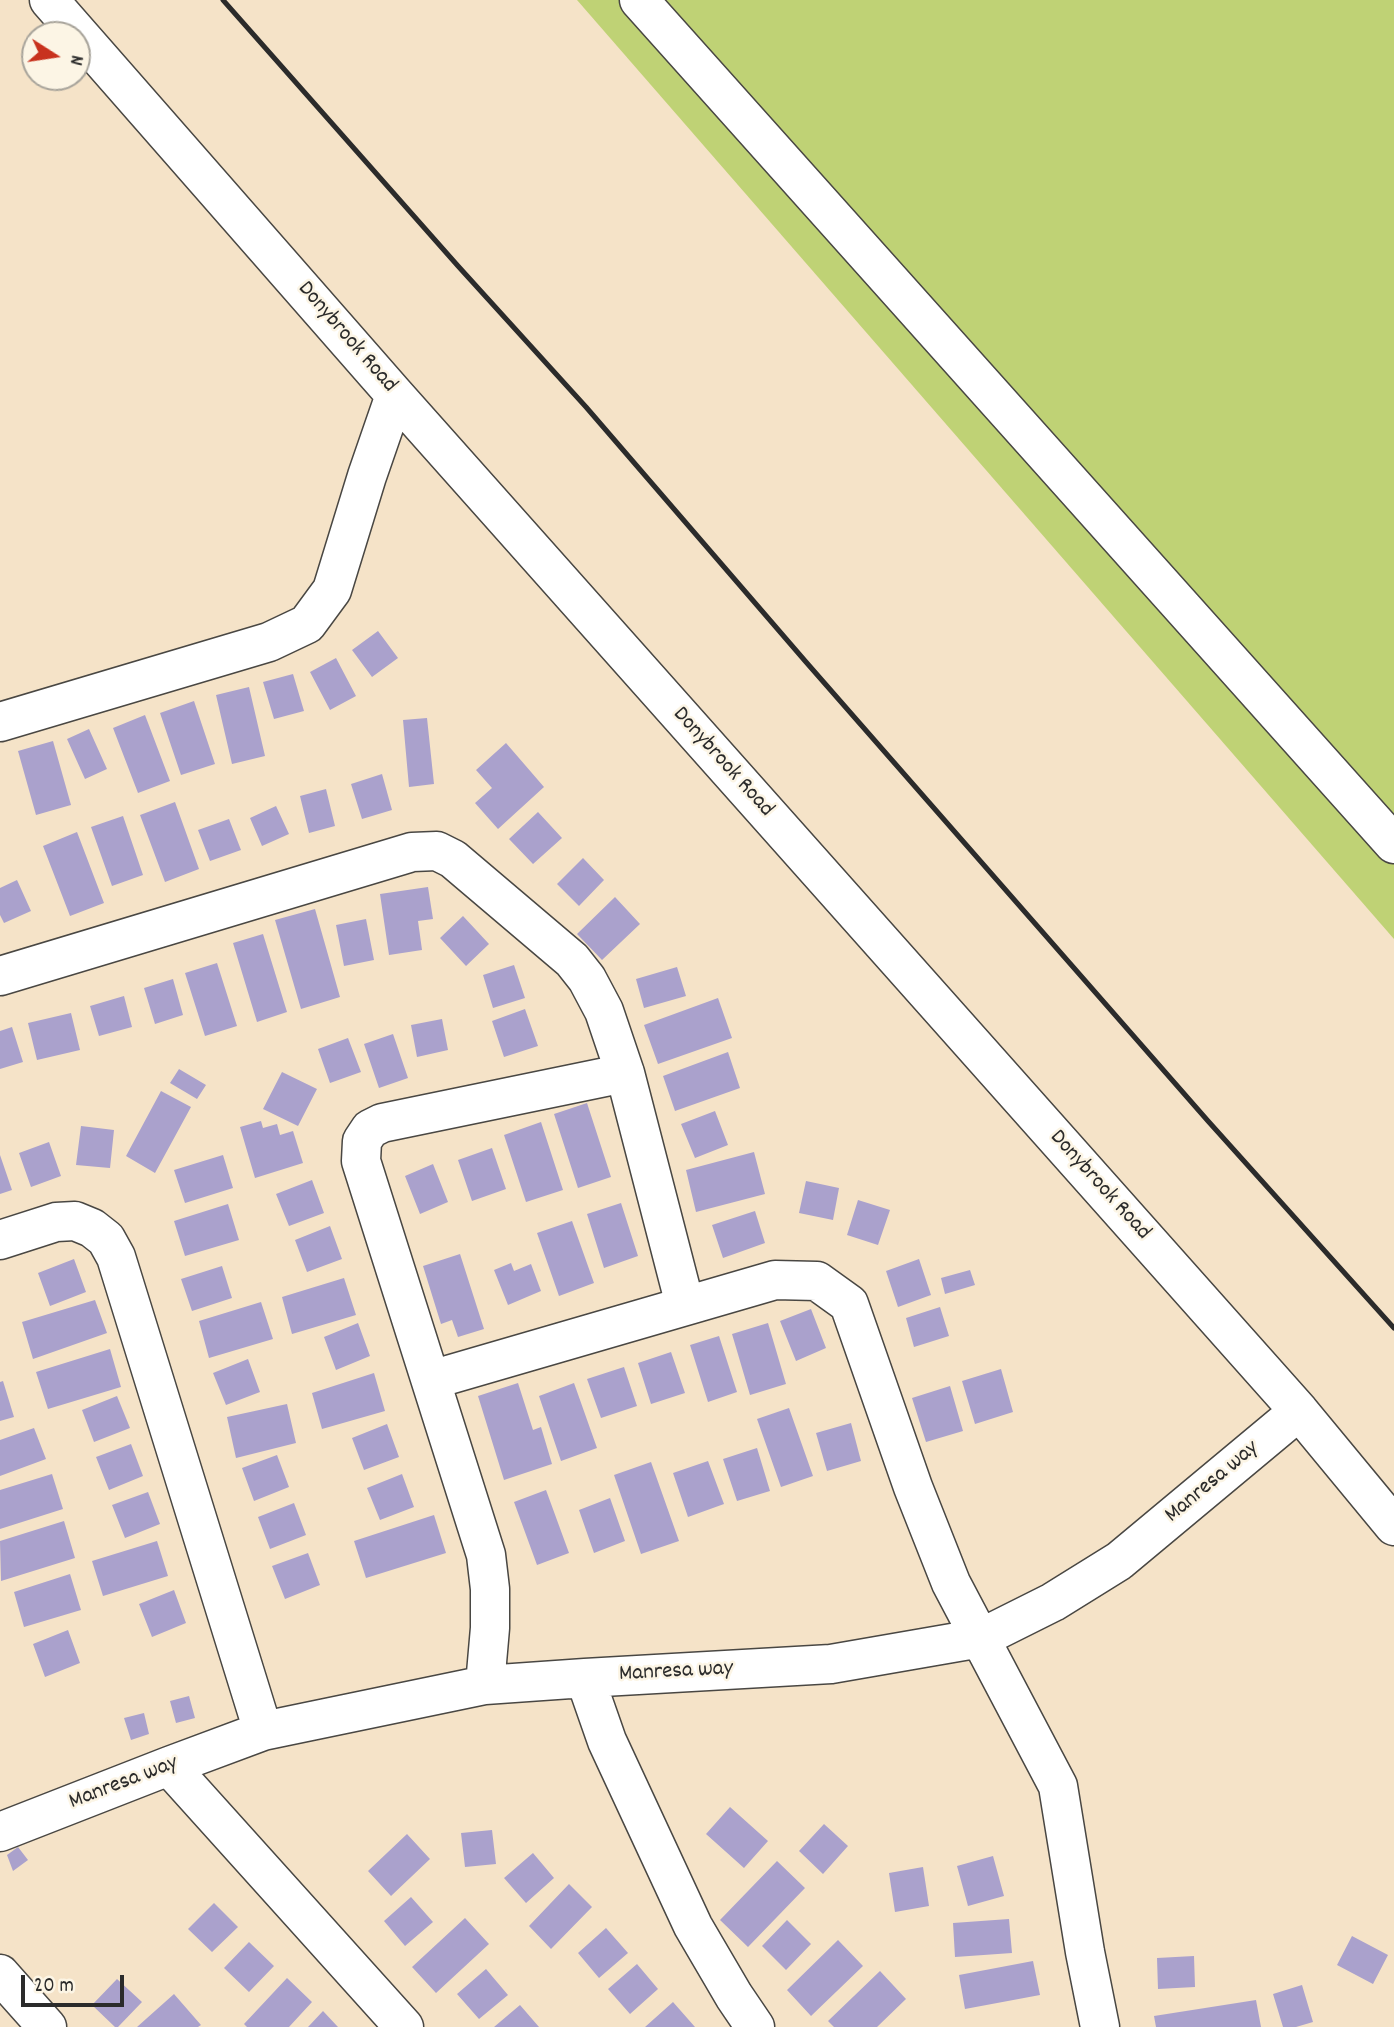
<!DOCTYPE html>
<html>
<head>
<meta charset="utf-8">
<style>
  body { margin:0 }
  #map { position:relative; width:1394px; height:2027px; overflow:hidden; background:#f5e3c8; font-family:Dekko,sans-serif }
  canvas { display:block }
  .north { position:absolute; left:21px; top:21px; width:70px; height:70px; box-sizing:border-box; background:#fcf5e5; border:2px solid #a8a49b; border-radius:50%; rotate:102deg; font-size:19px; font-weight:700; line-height:28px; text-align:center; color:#2b2b2b }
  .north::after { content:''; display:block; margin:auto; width:24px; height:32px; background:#c8321e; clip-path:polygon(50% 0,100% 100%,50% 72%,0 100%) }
  .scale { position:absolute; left:21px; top:1975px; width:103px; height:32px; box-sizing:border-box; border:4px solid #2b2b2b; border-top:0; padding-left:9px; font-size:21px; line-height:24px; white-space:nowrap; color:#2b2b2b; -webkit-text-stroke:5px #fcf5e5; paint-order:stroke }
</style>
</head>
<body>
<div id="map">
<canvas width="1394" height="2027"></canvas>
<div class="north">N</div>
<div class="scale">20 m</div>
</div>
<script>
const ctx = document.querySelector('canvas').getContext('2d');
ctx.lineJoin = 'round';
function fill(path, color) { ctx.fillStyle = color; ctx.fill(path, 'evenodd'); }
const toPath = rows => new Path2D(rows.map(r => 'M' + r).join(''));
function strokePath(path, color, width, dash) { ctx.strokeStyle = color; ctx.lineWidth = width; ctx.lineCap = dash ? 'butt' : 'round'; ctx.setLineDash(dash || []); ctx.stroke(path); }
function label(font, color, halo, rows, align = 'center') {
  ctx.font = font + ' Dekko,sans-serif'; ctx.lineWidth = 5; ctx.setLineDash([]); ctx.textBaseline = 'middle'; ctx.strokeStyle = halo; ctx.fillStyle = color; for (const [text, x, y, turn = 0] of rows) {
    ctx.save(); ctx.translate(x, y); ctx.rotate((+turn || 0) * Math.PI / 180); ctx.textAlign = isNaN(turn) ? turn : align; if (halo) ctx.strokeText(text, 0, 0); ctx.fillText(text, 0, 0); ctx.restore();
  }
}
fill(toPath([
  [577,0,1394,0,1394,939]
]), '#bfd275');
fill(toPath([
  [378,631,398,658,372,677,352,650],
  [336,658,356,696,330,710,310,672],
  [293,674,304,711,274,719,263,682],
  [249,687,265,756,232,764,216,695],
  [194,701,215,764,181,775,160,713],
  [145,715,170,781,138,793,113,728],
  [427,718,434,784,409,787,403,720],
  [89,729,107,769,85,779,67,739],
  [53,741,71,805,36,815,18,751],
  [506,743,544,787,498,829,475,803,492,788,476,770],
  [382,774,392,810,362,819,351,784],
  [326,789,335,826,309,833,300,796],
  [175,802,199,869,165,882,140,815],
  [276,806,289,834,262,846,250,818],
  [538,812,562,838,533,864,509,839],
  [123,816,143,875,112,886,91,827],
  [229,819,241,850,210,861,198,830],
  [77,832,104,903,70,916,43,846],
  [583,858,604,880,579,906,557,884],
  [17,880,31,911,4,923,0,915,0,888],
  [428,887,433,919,418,921,422,950,389,955,380,894],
  [615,897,640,924,602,960,577,934],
  [315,909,340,997,301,1009,275,920],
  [463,916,489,944,466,966,440,938],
  [366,919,374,960,344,966,336,925],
  [263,934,287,1012,257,1022,233,943],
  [217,963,237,1026,205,1036,185,973],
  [514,965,525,998,493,1008,483,975],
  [677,967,686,996,644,1008,636,979],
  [173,979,183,1015,155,1024,144,988],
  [124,996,132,1027,99,1036,90,1006],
  [718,998,732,1038,658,1064,644,1025],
  [525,1009,538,1046,504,1057,492,1021],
  [71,1013,80,1050,37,1060,28,1023],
  [442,1019,448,1050,417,1057,411,1025],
  [12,1027,23,1062,0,1069,0,1031],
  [393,1034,408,1078,379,1088,364,1044],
  [348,1038,361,1072,330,1083,318,1049],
  [728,1052,740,1088,675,1111,663,1076],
  [179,1069,206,1085,197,1099,170,1083],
  [282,1072,317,1089,298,1126,263,1109],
  [161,1091,191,1107,155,1173,126,1156],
  [587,1103,611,1177,578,1188,554,1114],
  [715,1111,728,1145,695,1158,681,1124],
  [261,1121,263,1128,277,1124,280,1135,293,1131,303,1163,255,1178,240,1127],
  [541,1122,563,1190,526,1202,504,1135],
  [81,1126,114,1130,110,1168,76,1165],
  [49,1142,61,1176,31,1187,19,1153],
  [492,1148,506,1189,472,1201,458,1160],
  [754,1152,765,1194,696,1212,686,1170],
  [0,1155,12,1190,0,1194],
  [223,1155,233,1188,185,1203,174,1170],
  [433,1164,448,1202,420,1214,405,1176],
  [312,1180,324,1213,289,1226,276,1194],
  [806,1181,839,1188,833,1220,799,1213],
  [858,1200,890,1210,878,1245,847,1235],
  [621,1203,638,1256,604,1268,587,1214],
  [228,1204,239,1240,185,1256,174,1221],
  [755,1211,765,1243,723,1258,712,1225],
  [572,1221,594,1283,559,1296,537,1233],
  [330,1226,342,1259,307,1272,295,1240],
  [460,1254,484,1329,458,1337,452,1320,441,1324,423,1266],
  [74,1259,86,1292,50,1306,38,1273],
  [919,1259,931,1295,898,1307,886,1271],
  [511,1263,514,1271,531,1264,541,1291,508,1305,494,1270],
  [222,1266,232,1298,192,1311,181,1279],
  [970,1270,975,1285,945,1294,941,1278],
  [344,1278,356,1315,292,1334,282,1297],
  [95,1300,107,1333,33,1359,22,1322],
  [261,1302,273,1339,209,1358,199,1321],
  [940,1307,949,1336,914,1347,906,1318],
  [811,1309,826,1348,796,1361,780,1321],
  [358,1323,370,1356,336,1370,324,1337],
  [768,1323,786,1384,750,1395,732,1334],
  [719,1336,737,1392,708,1402,690,1345],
  [110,1349,121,1387,48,1409,36,1372],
  [671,1352,685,1393,651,1404,638,1363],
  [248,1359,260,1392,226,1405,213,1373],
  [624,1367,637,1406,601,1418,587,1379],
  [1001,1369,1013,1412,975,1424,962,1381],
  [374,1373,385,1411,322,1429,312,1393],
  [3,1381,14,1417,0,1421,0,1382],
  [518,1383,533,1430,541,1427,552,1464,504,1480,478,1396],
  [574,1383,597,1448,561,1461,539,1396],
  [950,1386,963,1431,926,1442,912,1398],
  [117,1396,130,1428,94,1442,82,1410],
  [287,1404,296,1443,236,1458,227,1417],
  [789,1408,813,1476,781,1487,757,1419],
  [851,1423,861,1461,827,1471,816,1433],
  [387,1424,399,1457,364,1470,352,1438],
  [34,1428,46,1459,0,1476,0,1440],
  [131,1444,143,1476,109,1490,96,1457],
  [757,1448,770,1491,737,1501,723,1459],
  [277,1455,289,1487,254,1501,242,1468],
  [708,1461,724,1504,688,1517,673,1473],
  [651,1462,679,1541,641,1554,614,1475],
  [52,1474,63,1509,0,1529,0,1490],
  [402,1474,414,1507,380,1520,367,1488],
  [546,1490,569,1553,537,1565,514,1502],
  [148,1492,160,1524,125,1538,112,1505],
  [610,1498,625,1541,594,1553,579,1510],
  [294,1503,306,1535,270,1549,258,1517],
  [434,1515,446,1553,366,1578,354,1541],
  [64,1521,75,1558,1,1581,0,1541],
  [157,1541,168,1576,103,1596,92,1561],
  [308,1553,320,1585,285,1599,272,1566],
  [70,1574,81,1610,24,1627,14,1592],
  [174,1590,186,1623,152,1637,139,1604],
  [68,1630,80,1663,45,1677,33,1644],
  [189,1696,195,1718,176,1723,170,1701],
  [144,1713,149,1734,131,1740,124,1718],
  [730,1807,768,1841,744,1868,706,1834],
  [824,1824,848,1846,823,1874,799,1851],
  [492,1830,496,1864,465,1867,461,1833],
  [407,1834,430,1859,391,1896,368,1871],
  [18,1847,28,1860,13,1871,7,1855],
  [533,1853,554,1878,526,1903,504,1878],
  [993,1856,1004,1896,968,1906,957,1866],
  [777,1861,805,1888,748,1947,720,1920],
  [923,1867,929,1906,895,1912,889,1873],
  [569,1884,592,1907,551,1949,529,1926],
  [411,1897,433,1922,405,1946,384,1921],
  [214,1903,238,1927,212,1952,188,1929],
  [465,1918,489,1944,436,1993,412,1967],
  [1009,1919,1012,1953,955,1957,953,1923],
  [787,1920,811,1944,786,1970,762,1946],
  [606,1928,628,1953,599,1978,578,1953],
  [1352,1936,1388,1955,1373,1984,1337,1965],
  [838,1940,863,1966,811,2016,787,1990],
  [249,1942,274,1966,249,1992,224,1968],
  [1194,1956,1195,1987,1158,1989,1157,1958],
  [1033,1961,1040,1995,965,2009,959,1975],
  [637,1964,658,1989,630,2014,608,1989],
  [486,1969,508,1995,479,2019,457,1994],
  [880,1971,906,1999,877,2027,834,2027,828,2021],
  [287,1978,312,2002,289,2027,247,2027,244,2024],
  [117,1979,142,2002,118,2027,115,2027,92,2005],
  [1302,1985,1313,2022,1296,2027,1283,2027,1273,1994],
  [174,1994,201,2025,198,2027,137,2027],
  [1256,2000,1261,2027,1156,2027,1154,2016],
  [673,2002,695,2027,645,2027],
  [520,2005,539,2027,494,2027],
  [323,2011,338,2027,308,2027]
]), '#aaa1cc');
const minor = toPath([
  [49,0,395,395,1299,1411,1394,1526],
  [639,0,1394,844],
  [0,722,269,642,307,624,332,590,367,476,395,395],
  [0,976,412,852,437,851,453,859,572,960,587,979,604,1011,625,1073,685,1305],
  [0,1240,56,1222,75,1221,92,1228,106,1239,116,1257,263,1731],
  [431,1380,775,1280,817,1281,849,1304,913,1487,951,1583,1058,1786,1085,1952,1100,2027],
  [585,1678,607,1741,693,1926,734,1996,755,2027],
  [485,1685,490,1628,490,1589,486,1555,361,1161,362,1141,370,1129,382,1123,625,1073],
  [169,1766,404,2027],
  [0,1832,169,1766,263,1731,485,1685,585,1678,831,1664,981,1638,1053,1602,1119,1561,1299,1411],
  [0,1974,47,2027]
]);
strokePath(minor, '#494743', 41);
strokePath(minor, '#fff', 38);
strokePath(toPath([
  [223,0,458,266,586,407,806,662,1208,1121,1394,1328]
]), '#2b2b2b', 5);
label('23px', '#2b2b2b', '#fcf5e5', [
  ["Donybrook Road",346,338,49],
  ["Donybrook Road",722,763,48],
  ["Donybrook Road",1099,1186,48],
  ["Manresa way",1213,1483,-40],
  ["Manresa way",676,1673,-3],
  ["Manresa way",124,1784,-21]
]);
</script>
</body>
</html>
